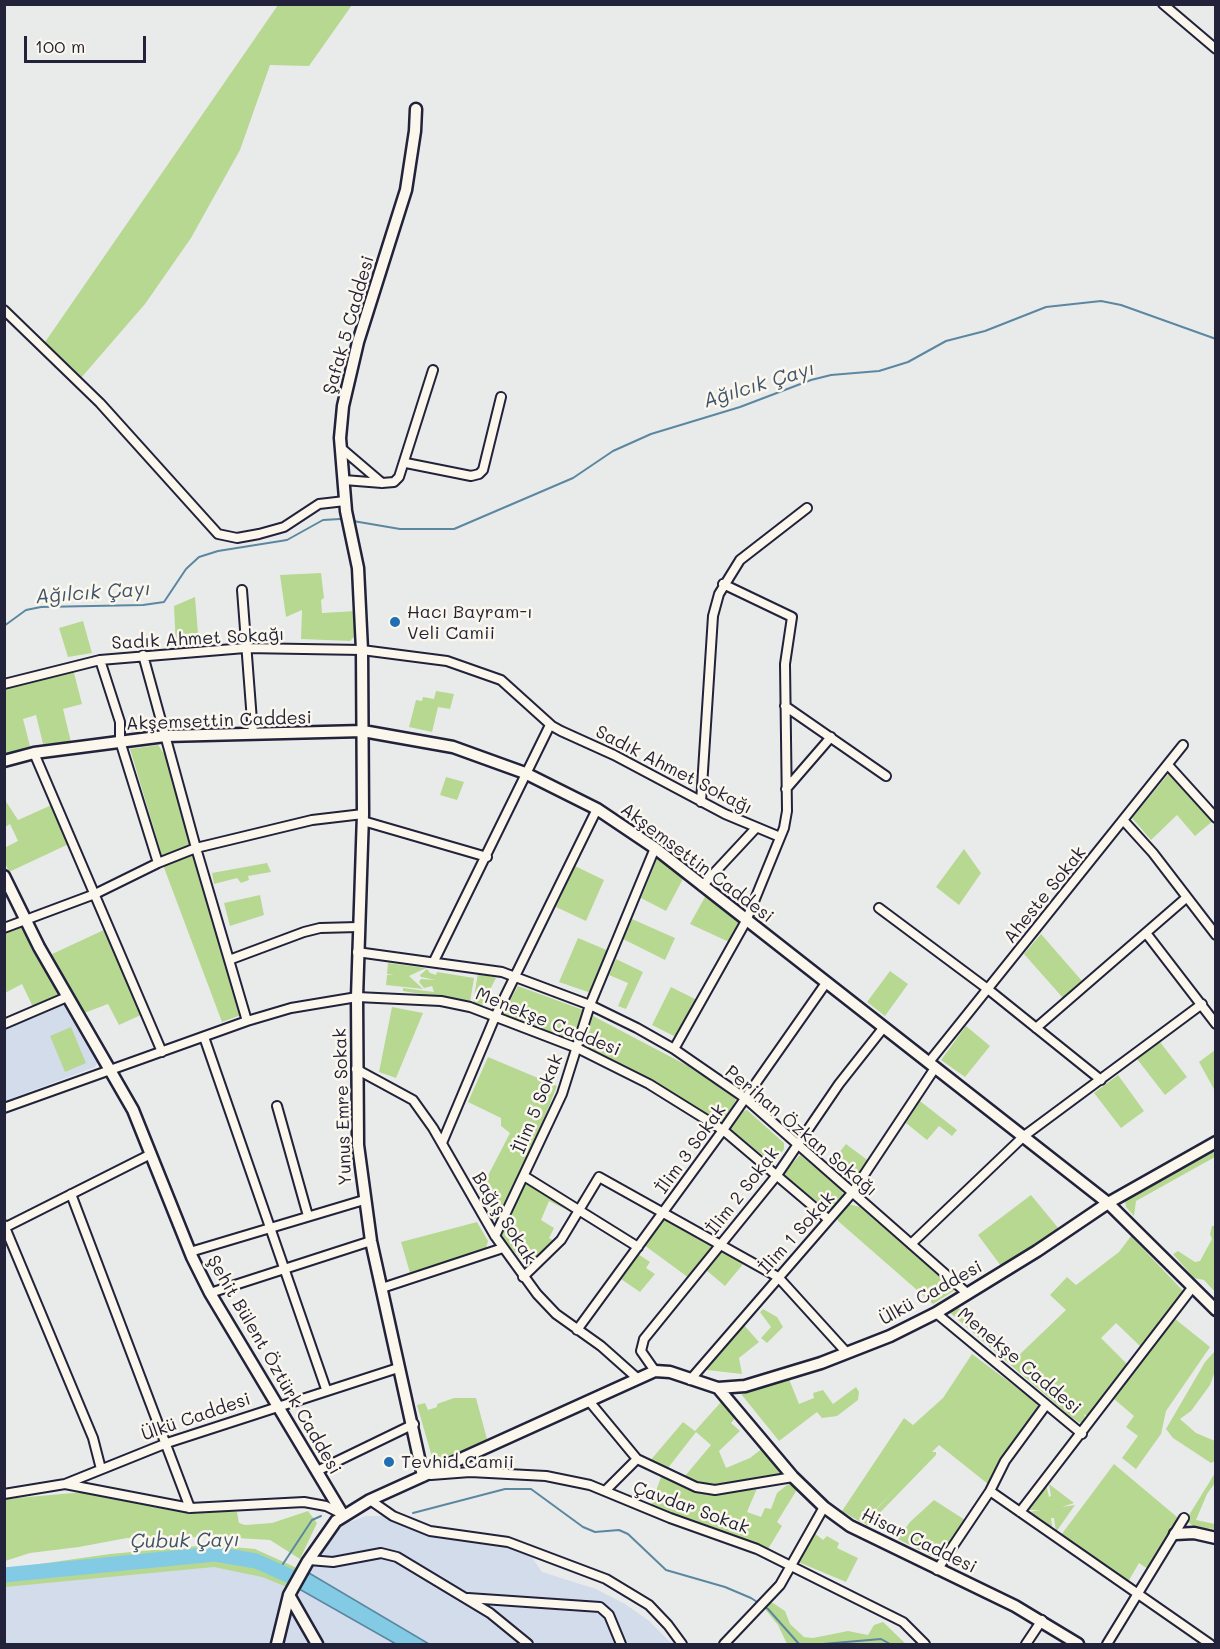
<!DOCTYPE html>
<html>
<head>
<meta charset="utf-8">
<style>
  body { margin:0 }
  #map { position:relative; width:1220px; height:1649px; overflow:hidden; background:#e9ebeb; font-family:Mali,sans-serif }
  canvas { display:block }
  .frame { position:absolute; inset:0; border:6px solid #22223b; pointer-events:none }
  .scale { position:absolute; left:24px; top:36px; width:122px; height:27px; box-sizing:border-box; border:3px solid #22223b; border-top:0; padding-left:8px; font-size:18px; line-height:21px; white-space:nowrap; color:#22223b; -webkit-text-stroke:4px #fbf7ec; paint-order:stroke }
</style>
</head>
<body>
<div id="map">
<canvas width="1220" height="1649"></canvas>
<div class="frame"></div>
<div class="scale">100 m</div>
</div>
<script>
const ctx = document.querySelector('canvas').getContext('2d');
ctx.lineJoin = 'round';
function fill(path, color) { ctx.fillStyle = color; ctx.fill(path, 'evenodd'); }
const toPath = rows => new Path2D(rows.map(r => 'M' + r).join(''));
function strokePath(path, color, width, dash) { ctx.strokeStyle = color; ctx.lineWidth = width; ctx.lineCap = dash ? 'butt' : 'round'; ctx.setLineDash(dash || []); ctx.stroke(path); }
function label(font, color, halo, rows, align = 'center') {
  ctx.font = font + ' Mali,sans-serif'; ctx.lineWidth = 5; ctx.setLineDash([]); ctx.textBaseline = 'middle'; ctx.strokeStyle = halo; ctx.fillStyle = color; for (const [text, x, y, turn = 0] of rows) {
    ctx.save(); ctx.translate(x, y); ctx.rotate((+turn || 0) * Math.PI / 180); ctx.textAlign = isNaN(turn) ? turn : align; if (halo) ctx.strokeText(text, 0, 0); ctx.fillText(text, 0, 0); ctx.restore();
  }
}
fill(toPath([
  [64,1004,98,1061,95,1067,5,1101,5,1029],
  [366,1516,385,1516,438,1536,460,1541,512,1548,531,1556,542,1572,596,1589,625,1604,648,1620,672,1644,430,1644,309,1573,335,1533,344,1524],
  [214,1563,268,1575,301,1589,396,1644,5,1644,5,1586]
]), '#d3dcea');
fill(toPath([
  [278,5,352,5,309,66,270,65,240,150,191,238,145,304,81,378,43,345],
  [321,573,324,598,321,600,322,613,356,611,356,635,350,641,301,639,302,610,286,617,280,575],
  [195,597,199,645,176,647,174,606],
  [83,621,92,653,68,657,59,628],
  [73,669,82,704,63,709,71,742,43,744,36,715,23,719,30,746,5,754,4,687],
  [436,691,454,694,450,709,438,707,432,732,409,727,416,700,422,701,423,697,434,699],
  [158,745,165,755,190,846,162,856,130,749],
  [1170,772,1214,820,1195,836,1177,815,1151,840,1132,818],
  [446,777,464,782,457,800,440,795],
  [5,800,18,820,56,803,73,842,9,872,5,863,4,848,18,841,10,824,5,827],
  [964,849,981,873,959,905,936,887],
  [193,854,241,1015,222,1022,163,865],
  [658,857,684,877,666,911,641,898],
  [267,863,271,872,248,876,249,880,241,883,237,878,214,884,212,873],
  [575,866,604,880,586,921,556,907],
  [260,895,264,915,230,926,224,903],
  [706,895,741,923,729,942,690,924],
  [632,919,675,938,665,960,623,939],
  [22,926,59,997,33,1007,22,984,5,993,4,934],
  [106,929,143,1014,119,1025,108,1004,84,1013,50,955],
  [1041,934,1082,981,1063,998,1024,954],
  [578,938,609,951,591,993,559,982],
  [616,959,643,972,626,1009,618,1006,628,983,609,975],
  [388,963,426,968,409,976,423,989,386,985,387,975,394,975,387,974],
  [427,969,430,973,436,975,437,972,474,978,470,1002,403,991,403,988,434,992,432,986,424,988,419,982,421,979,436,980,421,977,420,975],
  [890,971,908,984,885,1016,867,1002],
  [478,973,496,978,482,1005,473,1003],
  [518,986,586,1011,574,1042,502,1015],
  [671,987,697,1000,676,1037,652,1025],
  [392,1007,423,1013,396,1078,379,1072],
  [593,1016,690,1067,736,1099,732,1110,721,1123,654,1081,583,1045],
  [966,1026,990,1046,965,1077,941,1060],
  [71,1027,86,1063,65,1072,50,1036],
  [1160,1042,1187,1077,1165,1095,1137,1059],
  [1215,1050,1215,1091,1199,1062],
  [488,1057,557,1086,535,1141,496,1219,479,1193,510,1133,501,1126,501,1118,468,1102],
  [1118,1075,1144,1111,1121,1128,1094,1093],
  [920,1101,957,1130,952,1136,939,1126,927,1140,906,1123],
  [747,1110,784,1143,784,1149,775,1161,770,1161,730,1129,741,1112],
  [846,1144,870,1162,855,1185,830,1164],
  [1213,1148,1215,1157,1136,1201,1134,1216,1126,1207,1125,1201],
  [800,1155,842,1189,843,1198,838,1205,827,1209,785,1177,785,1171],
  [526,1180,576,1208,573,1213,549,1201,541,1220,554,1228,549,1238,556,1242,528,1268,500,1234],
  [1031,1195,1059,1229,1001,1266,978,1235],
  [848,1204,860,1207,955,1290,933,1304,838,1221,836,1216],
  [665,1217,713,1245,689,1278,644,1245],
  [477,1222,488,1241,486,1248,410,1273,401,1242],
  [1212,1226,1216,1226,1215,1292,1204,1280,1194,1278,1173,1254,1178,1251,1195,1262,1200,1261,1212,1239,1210,1234],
  [1131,1236,1184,1292,1142,1348,1116,1323,1101,1338,1126,1363,1127,1368,1088,1417,1084,1414,1086,1422,1080,1423,1071,1417,948,1311,953,1307,961,1309,1079,1410,1017,1357,1066,1310,1050,1295,1067,1277,1076,1285,1119,1252],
  [722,1249,744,1263,725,1286,706,1270],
  [638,1254,650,1262,646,1268,655,1274,640,1292,621,1279],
  [763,1309,777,1317,783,1327,767,1343,761,1338,771,1327,760,1312],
  [1174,1318,1210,1347,1166,1411,1161,1434,1136,1469,1122,1458,1138,1436,1126,1427,1134,1416,1114,1399],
  [743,1324,759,1342,739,1358,742,1374,707,1370,708,1364],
  [1215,1351,1215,1371,1210,1385,1191,1411,1180,1419,1196,1433,1215,1441,1215,1461,1211,1463,1173,1438,1166,1429,1205,1362],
  [972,1354,1036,1402,1038,1406,1037,1412,988,1484,939,1445,932,1452,936,1452,936,1455,867,1526,864,1522,896,1489,862,1523,842,1511,904,1418,913,1425,943,1398],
  [789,1379,799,1404,814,1398,813,1393,823,1390,833,1404,856,1387,859,1392,858,1400,837,1416,822,1418,817,1412,779,1441,741,1394],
  [454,1398,476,1398,487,1439,434,1464,417,1405,425,1403,428,1410,437,1407,437,1404],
  [721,1402,737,1416,731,1423,740,1431,719,1451,726,1468,750,1458,764,1447,783,1471,776,1476,715,1486,699,1485,685,1476,711,1445,696,1432,668,1468,649,1462,683,1422,695,1431],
  [1114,1464,1177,1517,1178,1521,1148,1569,1139,1563,1128,1582,1061,1535],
  [1215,1473,1215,1483,1207,1494,1196,1520,1215,1524,1215,1529,1194,1527,1186,1520],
  [661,1477,706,1494,758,1486,747,1512,761,1517,765,1508,771,1509,777,1493,787,1485,792,1483,798,1488,777,1522,782,1526,768,1549,651,1505],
  [1046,1484,1049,1497,1051,1496,1049,1484,1074,1503,1062,1507,1075,1505,1056,1532,1054,1518,1051,1518,1053,1532,1028,1512,1041,1510,1028,1510],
  [85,1492,189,1511,237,1512,239,1523,245,1525,272,1523,308,1511,317,1523,300,1559,270,1540,220,1537,127,1538,79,1547,30,1553,5,1561,5,1499],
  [934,1500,965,1520,939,1560,898,1539,910,1522],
  [813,1532,823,1540,827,1536,839,1543,837,1548,858,1558,846,1582,796,1561],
  [208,1545,255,1549,297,1568,287,1587,262,1577,214,1567,5,1587,4,1569,110,1554],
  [766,1603,773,1603,785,1611,790,1624,804,1637,813,1638,848,1631,868,1635,874,1625,883,1622,906,1644,787,1644,778,1625,764,1608]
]), '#b7d891');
const water = toPath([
  [309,1573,429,1644,430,1644,396,1644,301,1590,309,1573]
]);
fill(water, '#83cbe4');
strokePath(water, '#5c87a0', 1.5);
strokePath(toPath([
  [353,521,400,529,454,529,573,478,613,451,651,434,740,407,811,380,831,375,879,371,908,362,946,341,985,331,1046,307,1101,301,1121,305,1216,339],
  [4,626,26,610,41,607,143,605,164,602,186,569,199,557,218,551,287,540,323,520,340,519],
  [413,1513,505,1489,531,1489,583,1527,595,1532,619,1530,628,1534,666,1570,725,1587,751,1598,768,1609,799,1644],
  [279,1570,312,1520,321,1516],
  [823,1644,881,1639,890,1644]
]), '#5c87a0', 2);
strokePath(toPath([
  [4,1575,215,1554,256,1561,310,1585]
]), '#83cbe4', 15);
const street = toPath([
  [1163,4,1216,49],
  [4,310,100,403,218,534,237,538,259,534,284,527,319,504,345,501],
  [341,448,382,483],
  [406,463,471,476,479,474,483,470,501,397],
  [344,480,382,483,394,482,399,477,433,370],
  [242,590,253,734],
  [143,655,196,848,247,1021],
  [100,660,120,722,120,741,158,863],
  [4,684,100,660,245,648,362,650,447,661,501,680,552,726,561,731,614,755,725,814,780,837],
  [785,706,886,776],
  [34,753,162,1052],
  [1168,765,1216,818],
  [786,789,831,737],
  [701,802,713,616,719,594,740,560,807,508],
  [363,821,487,857],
  [1124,821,1153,853,1216,935],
  [702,886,756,828],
  [879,908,989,990,1101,1080],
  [4,928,95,894,158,863,196,848,312,820,363,814],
  [1146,933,1216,1024],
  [357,952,502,972,590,1005,637,1028,674,1049,745,1098,968,1294],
  [229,960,304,932,320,928,358,927],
  [434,961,550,725],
  [4,1024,67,997],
  [1036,1028,1186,898],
  [204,1037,326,1389],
  [674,1049,746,921,784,828,787,811,785,664,792,617,723,584],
  [929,1062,1183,745],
  [356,1069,413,1100,433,1128,495,1236,537,1294,556,1314,601,1346,637,1378],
  [277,1106,308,1216],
  [4,1108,247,1021,291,1008,357,997,441,1001,470,1007,577,1048,649,1084,723,1130,828,1219],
  [442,1143,495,1017,597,809],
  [524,1176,638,1247],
  [71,1194,190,1508],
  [4,1225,93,1438,101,1469],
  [4,1228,151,1154],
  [495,1236,562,1094,590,1005,655,848],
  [911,1244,1024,1136,1202,1004],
  [190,1252,364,1200],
  [523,1277,561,1240,599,1177,778,1277,847,1353],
  [382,1288,503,1248],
  [210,1293,371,1241],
  [936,1313,1082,1434],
  [577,1330,723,1130,826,983],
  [655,1371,641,1351,644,1339,777,1175,839,1084,884,1027],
  [690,1380,852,1193,935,1068],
  [589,1401,637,1459,696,1487,715,1490,793,1477],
  [317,1471,414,1424],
  [431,1475,470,1472,546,1476,590,1485,670,1518,757,1549,903,1622,925,1644],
  [65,1484,190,1508,304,1502,326,1506,342,1514],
  [605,1491,637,1459],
  [990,1491,1210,1644],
  [4,1494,65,1484,167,1443,398,1368],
  [370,1500,393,1516,430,1531,508,1542,606,1579,649,1605,668,1625,682,1644],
  [1020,1512,1192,1288],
  [309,1560,333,1562,381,1553,397,1557,490,1613,528,1644],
  [937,1570,990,1491,1005,1461,1046,1405],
  [468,1598,600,1607,609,1615,621,1644],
  [724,1644,780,1585,824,1507],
  [1026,1644,1042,1620],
  [1107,1644,1184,1518]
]);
const secondary = toPath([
  [416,109,415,131,406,190,358,342,343,406,340,438,346,511,358,568,362,650,363,814,357,997,358,1145,371,1241,423,1476],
  [4,761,34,753,165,736,363,731,453,747,525,773,597,809,655,848,1108,1203,1216,1310],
  [4,876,39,947,133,1110,192,1257,210,1293,343,1515],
  [718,1388,793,1477,824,1507,850,1526,1015,1606,1078,1644],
  [1175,1534,1194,1533,1216,1538],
  [289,1595,317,1644],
  [277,1644,289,1595,308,1561,336,1521,370,1500,655,1371,670,1372,718,1388,745,1386,821,1363,890,1336,936,1313,1037,1251,1108,1203,1216,1142]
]);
strokePath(street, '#22223b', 12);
strokePath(secondary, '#22223b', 15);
strokePath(street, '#fbf7ec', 8);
strokePath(secondary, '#fbf7ec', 10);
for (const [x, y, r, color] of [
  [395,622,6,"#1f6fb2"],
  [389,1462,6,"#1f6fb2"]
]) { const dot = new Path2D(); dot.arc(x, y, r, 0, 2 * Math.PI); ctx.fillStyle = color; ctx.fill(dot); strokePath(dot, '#fbf7ec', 2); }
label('18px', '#22223b', '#fbf7ec', [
  ["Şafak 5 Caddesi",349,325,-74],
  ["Sadık Ahmet Sokağı",198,639,-3],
  ["Akşemsettin Caddesi",219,721,-2],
  ["Sadık Ahmet Sokağı",674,770,27],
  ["Akşemsettin Caddesi",697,863,37],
  ["Aheste Sokak",1045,895,-51],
  ["Menekşe Caddesi",548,1022,22],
  ["İlim 5 Sokak",538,1104,-68],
  ["Yunus Emre Sokak",343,1107,-92],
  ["Perihan Özkan Sokağı",801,1131,40],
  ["İlim 3 Sokak",691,1149,-54],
  ["İlim 2 Sokak",743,1191,-52],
  ["Bağış Sokak",504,1218,58],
  ["İlim 1 Sokak",797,1233,-48],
  ["Ülkü Caddesi",931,1293,-29],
  ["Menekşe Caddesi",1019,1361,40],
  ["Şehit Bülent Öztürk Caddesi",274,1365,60],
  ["Ülkü Caddesi",196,1417,-19],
  ["Çavdar Sokak",691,1508,20],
  ["Hisar Caddesi",919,1541,26]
]);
label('18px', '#22223b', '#fbf7ec', [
  ["Hacı Bayram-ı",407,612],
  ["Veli Camii",407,633],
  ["Tevhid Camii",401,1462]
], 'left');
label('italic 20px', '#3f556e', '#fbf7ec', [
  ["Ağılcık Çayı",759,385,-17],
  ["Ağılcık Çayı",93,593,-4],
  ["Çubuk Çayı",185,1541,-1]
]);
</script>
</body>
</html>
